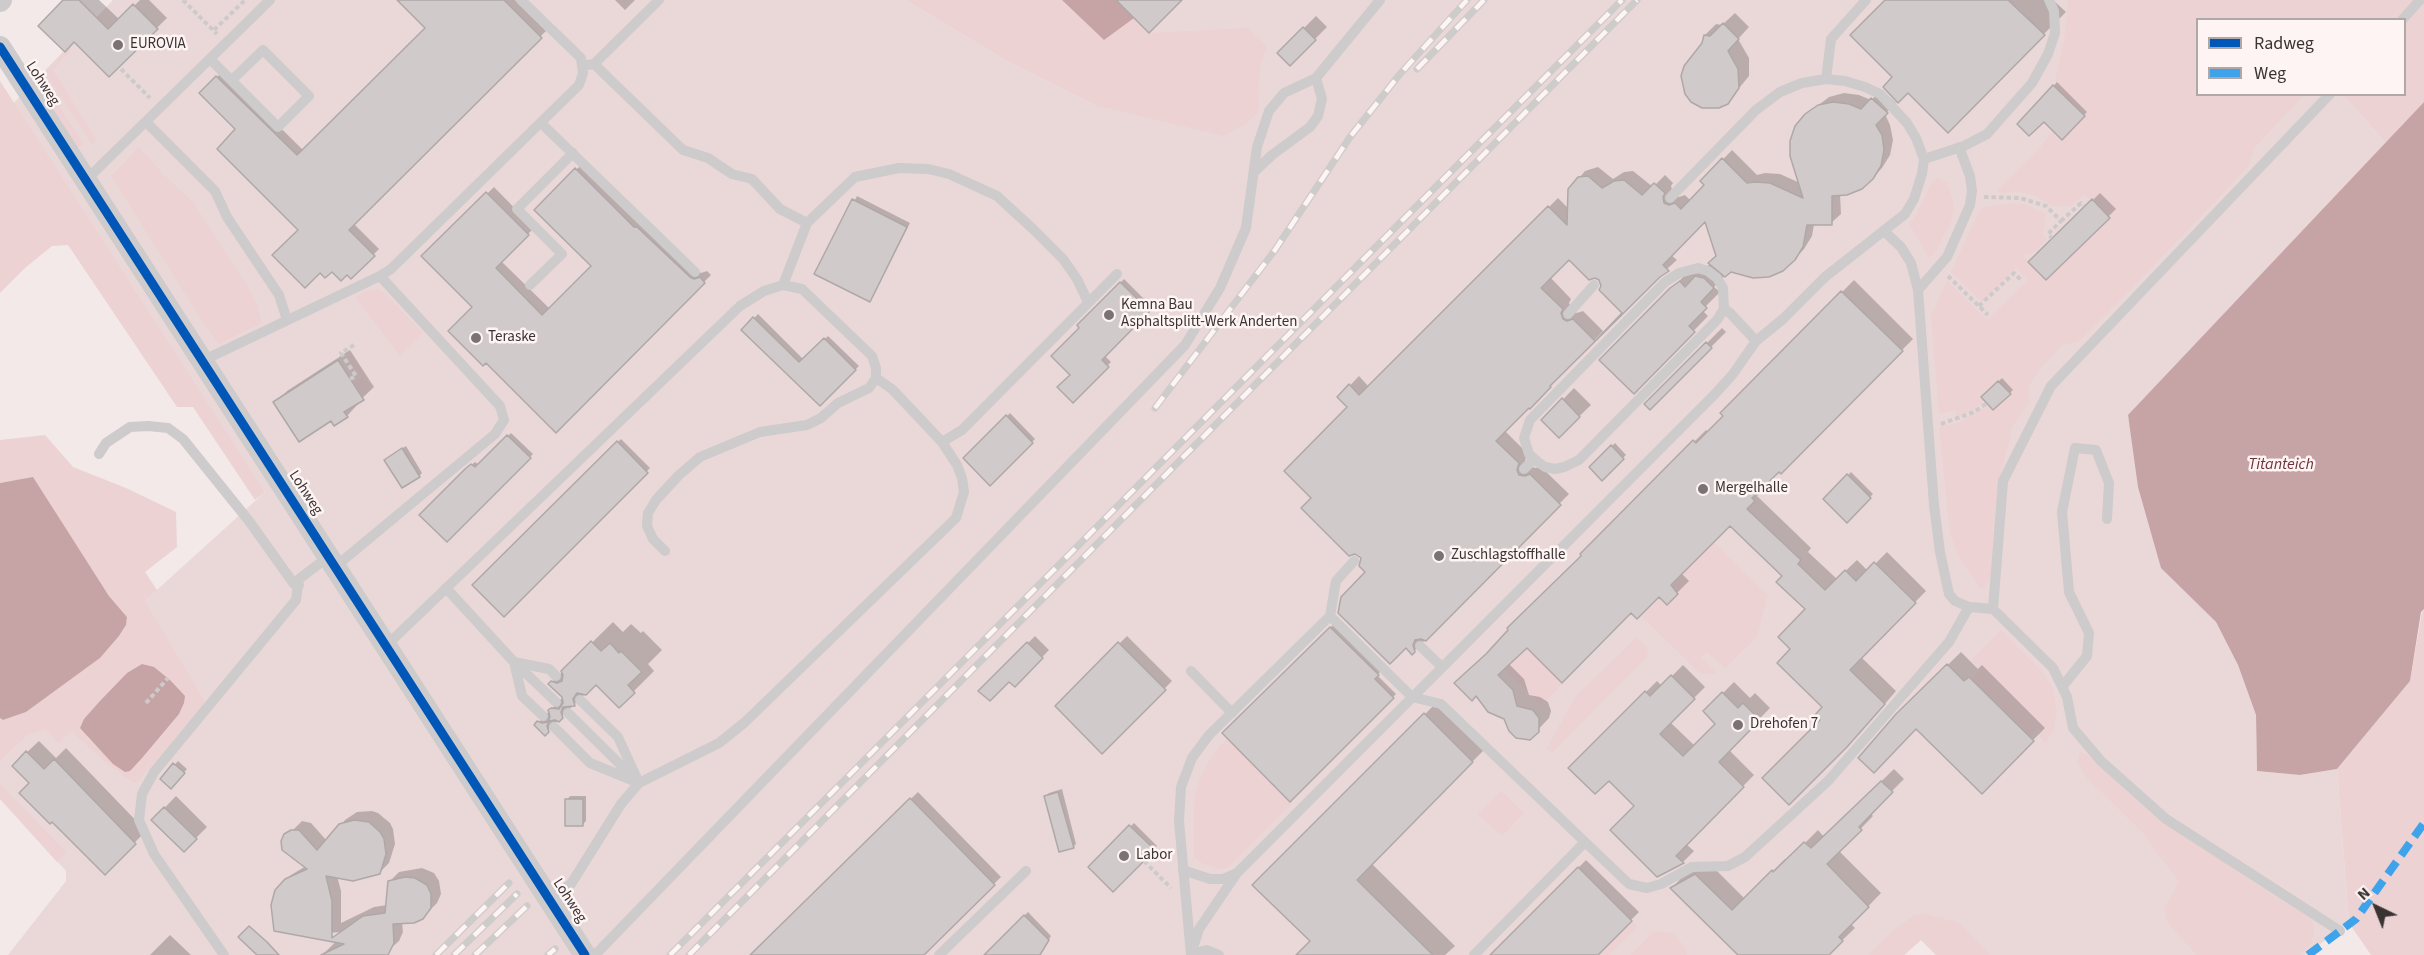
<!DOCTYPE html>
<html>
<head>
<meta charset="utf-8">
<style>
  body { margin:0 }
  #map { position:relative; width:2424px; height:955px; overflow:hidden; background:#f3e9e9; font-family:"Source Sans 3",sans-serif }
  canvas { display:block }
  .legend { position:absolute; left:2196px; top:18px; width:210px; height:78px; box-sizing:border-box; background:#fff4f4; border:2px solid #b0a7a7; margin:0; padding:8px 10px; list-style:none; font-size:18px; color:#3a3333 }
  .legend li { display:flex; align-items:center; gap:12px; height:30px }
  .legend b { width:30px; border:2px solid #b0a7a7 }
  .north { position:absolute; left:2346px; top:877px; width:60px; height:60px; -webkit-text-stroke:4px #fff4f4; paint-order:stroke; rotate:317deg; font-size:16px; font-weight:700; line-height:24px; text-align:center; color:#3a3333 }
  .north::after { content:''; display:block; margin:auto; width:21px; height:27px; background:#3a3333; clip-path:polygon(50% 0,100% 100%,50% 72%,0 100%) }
</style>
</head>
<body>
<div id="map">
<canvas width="2424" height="955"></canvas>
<ul class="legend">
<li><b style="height:8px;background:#0057b8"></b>Radweg</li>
<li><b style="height:8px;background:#3fa3eb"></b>Weg</li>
</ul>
<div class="north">N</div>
</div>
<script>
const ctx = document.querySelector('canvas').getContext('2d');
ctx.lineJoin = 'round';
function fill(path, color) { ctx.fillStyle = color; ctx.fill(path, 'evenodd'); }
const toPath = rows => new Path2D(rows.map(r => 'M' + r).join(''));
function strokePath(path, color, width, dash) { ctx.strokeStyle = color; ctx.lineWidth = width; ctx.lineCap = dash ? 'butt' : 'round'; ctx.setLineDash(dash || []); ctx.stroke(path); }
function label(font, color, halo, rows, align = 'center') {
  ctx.font = font + ' "Source Sans 3",sans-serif'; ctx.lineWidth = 5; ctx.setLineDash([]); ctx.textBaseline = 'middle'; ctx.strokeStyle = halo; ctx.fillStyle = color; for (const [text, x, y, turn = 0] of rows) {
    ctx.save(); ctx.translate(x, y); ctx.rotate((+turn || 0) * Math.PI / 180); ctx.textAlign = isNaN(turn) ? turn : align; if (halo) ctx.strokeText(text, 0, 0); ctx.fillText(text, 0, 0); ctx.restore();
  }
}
fill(toPath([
  [113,0,905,0,1005,60,1094,105,1045,0,2259,0,2198,20,2198,94,2343,95,2386,143,2128,416,2161,567,2216,622,2238,665,2256,715,2257,771,2300,775,2337,769,2349,923,2305,955,1936,955,1921,940,1904,955,8,955,66,881,66,871,0,799,0,725,26,712,100,658,119,636,126,625,127,617,265,492,0,117]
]), '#ead8d8');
fill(toPath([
  [905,0,1062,0,1104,40,1134,18,1149,33,1247,28,1267,46,1260,65,1258,112,1246,124,1223,136,1094,105,1005,60],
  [2068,0,2424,0,2424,102,2386,143,2343,95,2404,94,2404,20,2198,20,2198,94,2304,95,2255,147,2248,167,2101,320,2078,342,2062,345,2040,369,2028,387,2030,401,2013,426,2000,478,1994,518,1991,575,1988,583,1981,589,1957,554,1950,533,1939,427,1959,422,1988,405,1993,410,2010,394,1998,381,1981,397,1984,401,1974,409,1957,417,1955,410,1939,414,1931,316,1947,280,1987,320,2028,280,2016,268,1982,302,1951,272,1977,215,1983,207,2013,203,2025,204,2046,214,2043,234,2047,239,2035,252,2023,255,2046,280,2110,218,2087,196,2084,195,2071,206,2052,206,2036,196,2020,192,2000,193,1997,190,2041,146,2053,131,2062,140,2085,116,2057,88,2055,80,2064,41],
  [71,45,71,50,53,70,96,139,92,145,45,72],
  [0,81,265,492,255,500,193,407,177,407,68,245,52,246,25,268,0,293],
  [54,98,84,144,77,148,47,102],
  [139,147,164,175,193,202,249,288,257,304,262,323,219,344,204,324,111,176],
  [1938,178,1947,182,1954,205,1951,222,1934,255,1928,257,1909,223,1917,214,1930,185],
  [378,289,385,293,423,333,400,356,355,297,366,291],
  [352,355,371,386,371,390,363,397,354,382,361,377,348,357],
  [45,435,73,467,126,488,176,512,177,547,145,572,157,590,145,601,205,702,138,782,134,783,110,766,71,731,59,743,45,729,27,735,0,761,0,718,3,720,26,712,100,658,119,636,126,625,127,617,109,596,33,478,0,483,0,440],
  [127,673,179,714,130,771,125,772,113,764,87,737,90,714],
  [1713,542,1768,595,1757,637,1725,668,1707,652,1701,657,1718,674,1701,674,1641,616],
  [2424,609,2424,955,2371,955,2349,923,2337,769,2410,681,2422,612],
  [1507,629,1563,684,1541,706,1505,669,1506,667,1489,648],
  [2001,630,2045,675,2053,689,2057,714,2053,731,2045,743,2038,734,2041,731,2038,728,2029,737,1971,679,1980,671,1971,660],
  [1637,637,1647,648,1648,656,1552,753,1547,748,1575,697],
  [1227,739,1293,803,1228,868,1220,869,1203,864,1194,857,1194,811,1195,794,1203,771,1218,748],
  [2080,751,2096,760,2127,792,2160,818,2265,890,2303,913,2313,921,2314,932,2311,944,2300,955,2197,955,2168,924,2164,908,2179,882,2142,832,2087,778,2077,763],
  [0,784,66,852,57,862,0,799],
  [1501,791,1524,813,1502,836,1478,814],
  [1926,914,1960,923,1990,955,1936,955,1921,940,1904,955,1868,955,1896,928,1915,915],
  [1632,921,1637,926,1609,955,1598,955],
  [1654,931,1672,933,1685,947,1687,955,1630,955]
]), '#ecd2d3');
fill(toPath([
  [1062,0,1152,0,1134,18,1104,40],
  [2424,102,2424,609,2421,612,2410,681,2337,769,2300,775,2257,771,2256,715,2238,665,2216,622,2161,568,2138,487,2128,415],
  [33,477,109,596,127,617,126,625,119,636,100,658,26,712,3,720,0,718,0,483],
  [142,664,154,667,170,680,185,696,184,703,179,714,142,758,130,771,125,772,113,764,80,728,84,719,100,701,127,673]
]), '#c6a4a6');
fill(toPath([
  [65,0,99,0,120,20,140,0,149,0,167,18,109,75,74,40],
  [399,0,515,0,546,31,353,223,379,249,351,277,300,230,237,129,201,93,223,71,303,150,427,28],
  [615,0,635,0,625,10],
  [1887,0,2053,0,2066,12,1948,130,1894,77],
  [1735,13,1749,27,1738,39,1749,58,1749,76,1727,103,1704,44,1705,35,1716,24,1722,25],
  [1316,16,1327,27,1290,64,1279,53],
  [2057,82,2087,112,2062,138,2044,120,2019,124],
  [1882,90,1896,103,1885,114,1890,125,1893,140,1890,155,1882,168,1872,178,1840,194,1841,214,1831,223,1814,224,1812,236,1804,249,1794,259,1730,270,1714,287,1720,292,1702,310,1708,316,1634,392,1601,360,1686,274,1701,273,1717,256,1706,219,1671,255,1677,260,1659,276,1603,286,1601,279,1569,258,1550,277,1571,299,1569,303,1572,310,1577,313,1583,311,1603,331,1539,398,1504,430,1528,454,1525,460,1528,466,1536,468,1540,466,1569,494,1425,639,1422,638,1424,641,1412,653,1406,646,1368,572,1363,558,1313,498,1349,407,1339,397,1359,376,1369,387,1558,198,1569,209,1570,189,1585,171,1598,167,1613,179,1624,172,1633,171,1653,187,1665,175,1673,183,1671,186,1673,194,1679,197,1685,195,1691,201,1706,185,1702,181,1732,150,1757,175,1765,173,1780,174,1800,183,1806,115,1829,97,1844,93,1859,95,1871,100],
  [583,163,697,271,701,273,707,271,711,275,556,431,474,307,424,256,494,187,534,228,501,261,550,309,593,266,536,210],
  [2100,193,2116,209,2046,278,2030,262],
  [857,196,910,223,873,297,816,274],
  [1124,279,1152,307,1104,355,1111,362,1073,400,1072,375,1081,328,1079,325],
  [1854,280,1913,339,1781,472,1779,469,1762,486,1765,488,1757,496,1811,548,1808,552,1837,579,1857,560,1868,571,1887,552,1926,591,1861,657,1896,691,1859,734,1789,803,1822,720,1825,707,1792,649,1807,609,1784,576,1730,524,1681,573,1689,581,1667,603,1659,595,1631,611,1527,646,1508,663,1524,679,1529,695,1540,697,1548,702,1551,711,1549,718,1530,738,1506,718,1493,648,1583,556,1582,554,1706,430,1708,432,1725,416,1722,413],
  [758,314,804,360,828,336,859,366,820,404,743,330],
  [1722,328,1726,332,1650,408,1646,404],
  [350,350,374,387,357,403,358,404,347,416,331,419,275,403,287,391],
  [2002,378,2013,390,1993,408,1983,397],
  [1574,388,1591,405,1559,436,1543,420],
  [1010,413,1035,439,990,484,965,458],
  [511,433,533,454,447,540,470,466,475,462,479,465],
  [621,439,650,468,504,615,474,585],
  [1615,443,1626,455,1602,479,1591,467],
  [406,446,422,473,419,476,389,457],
  [1851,472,1873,494,1847,521,1825,499],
  [613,622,623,632,631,624,641,633,643,631,662,650,648,664,654,671,619,706,596,683,545,733,536,725,563,697,550,684],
  [1334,624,1381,671,1377,675,1396,694,1290,800,1224,733],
  [1035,636,1049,650,1015,685,1009,680,980,691],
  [1127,636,1172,681,1102,752,1057,706],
  [1961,652,1978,669,1982,665,2045,728,1982,792,1917,727,1897,715],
  [1683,665,1705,687,1670,722,1695,746,1717,724,1705,711,1734,682,1750,698,1755,693,1770,708,1729,750,1754,775,1686,844,1694,851,1683,862,1658,875,1636,806,1609,779,1570,768,1657,681,1662,686],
  [1440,699,1488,746,1371,863,1455,946,1445,955,1311,955,1312,941,1255,885],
  [39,741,56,758,66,748,146,831,105,873,31,783,25,754],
  [178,761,187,769,171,787,162,779],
  [1894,769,1904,779,1870,813,1873,816,1839,851,1881,893,1851,924,1855,928,1827,955,1747,955,1672,888,1684,875,1709,863,1745,899,1785,859,1787,861,1818,830,1824,837],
  [1062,789,1076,844,1073,847,1046,796,1049,793],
  [918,792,1001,877,921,955,752,955],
  [176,796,207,827,184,850,153,820],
  [570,796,586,796,586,821,582,825,567,800],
  [372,811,378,813,390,823,393,829,395,844,389,863,379,873,337,876,341,891,341,923,374,907,387,905,389,882,399,872,422,868,434,873,439,881,441,894,437,903,427,913,402,922,403,932,399,941,383,955,322,955,346,932,299,934,280,885,291,875,306,866,283,840,302,821,311,823,327,841,345,820,357,812],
  [1134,823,1157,846,1113,890,1090,867],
  [1586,860,1639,912,1596,955,1492,955],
  [1028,912,1051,936,1040,955,986,955],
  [170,935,191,955,150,955]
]), '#0003');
const building = toPath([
  [63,0,79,0,108,29,133,4,158,29,109,77,74,42,65,52,38,26,63,0],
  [397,0,504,0,542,38,349,230,375,256,351,279,347,275,341,281,332,272,325,278,320,273,305,288,272,255,298,230,217,149,235,129,199,93,216,76,297,155,425,28,397,0],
  [1116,0,1182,0,1149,33,1116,0],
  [1885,0,2008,0,2045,35,1948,133,1908,93,1898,103,1883,87,1892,77,1850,35,1885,0],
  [1723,23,1739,39,1728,51,1738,69,1739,88,1728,104,1719,108,1702,108,1691,102,1685,94,1681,76,1684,66,1702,43,1704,35,1710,36,1723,23],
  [1303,27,1316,40,1290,66,1277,53,1303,27],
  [2053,85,2085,116,2062,140,2044,122,2029,136,2017,124,2053,85],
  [1871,98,1888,113,1876,125,1882,135,1884,150,1881,166,1873,179,1862,189,1847,195,1832,196,1832,225,1807,225,1803,247,1795,260,1783,271,1769,277,1753,278,1731,272,1725,277,1708,263,1716,256,1705,222,1663,265,1669,271,1660,277,1550,386,1551,387,1530,409,1529,408,1496,441,1519,463,1517,470,1519,475,1525,476,1530,474,1561,505,1426,641,1421,639,1415,640,1413,645,1415,652,1412,655,1406,648,1390,664,1338,613,1341,597,1365,572,1359,566,1361,558,1355,554,1349,556,1301,508,1311,498,1284,471,1347,407,1337,397,1349,384,1359,395,1548,206,1567,225,1568,189,1578,177,1588,176,1602,188,1614,181,1624,180,1642,195,1654,183,1665,193,1663,197,1664,203,1669,205,1675,203,1681,209,1704,185,1700,181,1722,158,1747,183,1755,182,1770,183,1803,198,1790,156,1790,141,1795,126,1805,114,1818,105,1833,102,1849,104,1861,109,1871,98],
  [1569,260,1589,280,1595,278,1599,280,1601,286,1599,290,1622,313,1595,341,1573,319,1567,321,1563,319,1561,313,1563,309,1541,288,1569,260],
  [575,168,634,227,637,227,690,277,694,279,700,277,705,283,556,433,486,363,483,366,448,331,472,307,421,256,486,192,529,235,496,268,542,315,591,266,534,210,575,168],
  [852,199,907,227,870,302,814,274,852,199],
  [2092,199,2110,218,2046,280,2028,262,2092,199],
  [1695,276,1704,278,1714,288,1701,302,1707,308,1689,326,1695,332,1634,394,1599,360,1670,288,1680,281,1685,287,1695,276],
  [1120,282,1150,311,1102,360,1109,367,1073,403,1057,387,1070,375,1051,356,1079,328,1077,325,1120,282],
  [1841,291,1903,351,1781,474,1779,472,1752,498,1755,501,1747,509,1801,560,1798,564,1825,590,1845,570,1856,581,1874,562,1916,603,1850,670,1885,704,1847,747,1789,805,1762,778,1820,720,1815,715,1822,707,1777,663,1790,649,1778,637,1805,609,1776,582,1782,576,1730,526,1671,585,1678,594,1667,605,1659,597,1637,619,1631,613,1562,683,1527,648,1498,675,1513,690,1517,706,1533,710,1539,718,1539,732,1530,740,1516,738,1509,731,1504,719,1488,712,1476,696,1472,701,1454,683,1486,654,1508,630,1507,628,1581,556,1580,554,1693,440,1696,443,1723,416,1720,413,1841,291],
  [753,317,799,362,824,338,856,370,820,406,741,330,753,317],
  [1706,342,1712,348,1650,410,1644,404,1706,342],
  [338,360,364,400,344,412,348,417,334,426,331,421,299,442,273,402,338,360],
  [1998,381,2011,394,1993,410,1981,397,1998,381],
  [1562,398,1580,417,1559,438,1541,420,1562,398],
  [1006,415,1033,443,990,486,963,458,1006,415],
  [507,435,531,458,447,542,419,515,465,469,471,464,475,467,507,435],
  [617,441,648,473,504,617,472,585,617,441],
  [1611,445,1624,459,1602,481,1589,467,1611,445],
  [402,448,420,477,402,488,384,460,402,448],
  [1847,474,1871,498,1847,523,1823,499,1847,474],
  [1330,627,1379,675,1375,679,1394,698,1290,802,1222,733,1330,627],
  [591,641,601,651,610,643,619,653,621,651,642,672,628,685,635,693,619,708,596,685,586,695,577,693,573,699,575,706,563,707,561,712,563,718,559,722,555,720,549,721,547,726,549,732,545,736,534,725,537,721,542,723,548,722,550,717,548,710,551,708,559,709,563,703,562,697,548,684,551,681,557,683,562,681,563,675,561,671,591,641],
  [1027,642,1043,658,1015,687,1009,682,990,701,978,691,1027,642],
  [1118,642,1166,690,1102,754,1055,706,1118,642],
  [1947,664,1964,681,1969,677,2034,741,1982,794,1916,729,1874,773,1858,758,1896,714,1947,664],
  [1671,675,1695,699,1660,734,1683,756,1715,724,1703,711,1722,692,1738,708,1743,703,1760,720,1719,762,1744,787,1676,856,1684,863,1657,877,1610,830,1634,806,1609,781,1595,794,1568,768,1645,691,1650,696,1671,675],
  [1424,713,1473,762,1357,880,1433,955,1296,955,1310,941,1252,885,1424,713],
  [26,751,44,769,54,759,136,844,105,875,52,822,50,824,19,793,29,783,12,766,26,751],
  [173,763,185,773,171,789,160,779,173,763],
  [1881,781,1893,792,1859,827,1862,830,1827,864,1869,907,1839,937,1843,941,1829,955,1738,955,1670,888,1695,874,1732,910,1772,870,1773,872,1804,842,1811,848,1881,781],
  [1058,792,1074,848,1059,852,1044,796,1058,792],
  [910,798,995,885,924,955,750,955,910,798],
  [565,799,583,799,583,826,565,826,565,799],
  [164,807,197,839,184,852,151,820,164,807],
  [354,820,369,822,380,832,384,839,386,854,380,874,353,881,326,876,332,901,332,938,363,916,385,913,388,881,405,877,415,878,427,885,431,894,431,908,423,919,414,923,393,924,394,943,388,955,321,955,344,944,274,931,271,905,275,890,285,879,307,869,282,850,281,841,284,834,291,830,299,830,317,850,339,824,354,820],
  [1129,825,1155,850,1113,892,1088,867,1129,825],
  [1578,867,1632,921,1598,955,1490,955,1578,867],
  [1024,915,1049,940,1040,955,984,955,1024,915],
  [249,926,267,942,279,955,257,955,238,937,249,926]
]);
fill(building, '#d1caca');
strokePath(building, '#afa8a8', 1.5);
strokePath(toPath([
  [183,0,217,34],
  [214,30,245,0],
  [121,69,150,98],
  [1984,197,2020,198,2046,206,2061,221,2048,234,2052,238],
  [2061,221,2081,203,2084,206],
  [1948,276,1988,315],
  [1979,306,2014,273,2022,281],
  [350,379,356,376,341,353,354,345],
  [1941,424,1974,412,1987,403],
  [146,703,168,678],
  [1144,861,1171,888]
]), '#cecaca', 4, [4.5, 3]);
strokePath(toPath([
  [2402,20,2420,0],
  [210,59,278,127,309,96,263,50,232,80],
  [594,64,683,150,708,158,732,174,752,179,780,209,807,223,783,285],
  [587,65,594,64,659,0],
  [1826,79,1831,39,1866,0],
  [2330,94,2051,386,2003,481,1993,609,2053,668,2067,697,2073,728,2101,761,2166,819,2340,931],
  [146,122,215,191,227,217,279,295,287,320],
  [541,123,695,272],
  [1924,159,1964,146,1987,134,2032,83,2048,54,2055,33,2054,11,2049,0],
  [1254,172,1272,155,1310,127,1318,116,1322,99,1316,78],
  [86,180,270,0],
  [1670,198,1756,110,1780,92,1802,83,1826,79,1845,81,1865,87,1880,94,1907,123,1916,138,1924,159,1922,174,1914,199,1905,214,1825,277,1783,319,1756,341,1730,313,1724,309],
  [807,223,855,177,899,168,928,169,949,174,997,196,1033,229,1063,259,1077,279,1088,302],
  [1885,232,1901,247,1911,263,1918,290,1934,505,1940,552,1949,594,1955,601,1969,607,1993,609],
  [1698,268,1708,271,1717,278,1723,288,1724,309,1717,320,1579,460,1564,467,1555,469,1545,467,1538,462,1529,454,1524,438,1530,420,1665,282,1679,273,1698,268],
  [530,285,562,254,517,209,573,153],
  [1918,290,1947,257,1970,205,1972,191,1970,176,1959,147],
  [1568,314,1594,285],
  [202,361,380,276,391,269,579,85,583,73,581,58,521,0],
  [942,442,962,430,1117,274],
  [99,454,106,443,130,427,148,426,168,428,183,439,249,521,294,584,299,585],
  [1524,469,1534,459],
  [335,567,495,434,504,420,500,406,380,276],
  [446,588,514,662,522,696,543,716],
  [1330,616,1412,697,1441,704,1585,842,1474,955],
  [386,646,740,306,764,291,783,285,802,289,872,356,876,368,876,378,869,388,838,403,821,418,807,425,760,432,700,457,678,476,656,500,648,513,647,526,653,539,665,551],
  [1420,646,1442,667],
  [1191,671,1232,713],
  [556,676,549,669,514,662,556,702],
  [2062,687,2087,656,2089,633,2069,592,2062,512,2075,448,2096,450,2109,483,2107,519],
  [568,713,639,783,618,737,580,700],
  [639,783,719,743,744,723,956,518,964,492,962,478,957,465,942,442,892,389,876,378],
  [1585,842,1629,884,1647,888,1661,884,1692,867,1728,866,1745,857,1828,781,1949,642,1969,607],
  [1183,870,1210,879,1223,879,1237,873,1199,929,1192,951],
  [1237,873,1715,394,1733,374,1756,341],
  [549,898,571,884,621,804,639,783,590,763,554,727],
  [1191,954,1207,950,1219,955],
  [224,955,154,854,139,820,142,794,154,772,296,600,299,579,328,557],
  [595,955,1185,345,1220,288,1246,228,1257,147,1269,111,1284,93,1316,78,1380,0],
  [939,955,1026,871],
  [1191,955,1179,821,1181,787,1192,758,1209,735,1330,616,1336,581,1354,561]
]), '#cdcbcb', 10);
strokePath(toPath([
  [0,1,1,0],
  [0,47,585,955]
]), '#cdcbcb', 22);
const rail = toPath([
  [1417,69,1484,0],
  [1155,408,1275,250,1350,137,1400,74,1467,0],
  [436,955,509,883],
  [454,955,517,894],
  [475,955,527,906],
  [548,955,555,949],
  [670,955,1622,0],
  [689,955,1637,0]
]);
strokePath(rail, '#cecbcb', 7);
strokePath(rail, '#fff4f4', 4.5, [14]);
strokePath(toPath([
  [2308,955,2356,919,2424,823]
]), '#3fa3eb', 8, [15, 8]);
strokePath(toPath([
  [0,47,585,955]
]), '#0057b8', 9);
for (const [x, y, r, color] of [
  [118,45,6,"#7b7373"],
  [1109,315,6,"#7b7373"],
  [476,338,6,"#7b7373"],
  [1703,489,6,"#7b7373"],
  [1439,556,6,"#7b7373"],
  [1738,725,6,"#7b7373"],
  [1124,856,6,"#7b7373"]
]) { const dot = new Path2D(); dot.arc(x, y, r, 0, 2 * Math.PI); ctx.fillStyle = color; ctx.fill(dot); strokePath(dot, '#fff4f4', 2); }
label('15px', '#3a3333', '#fff4f4', [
  ["EUROVIA",130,45],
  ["Kemna Bau",1121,306],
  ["Asphaltsplitt-Werk Anderten",1121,323],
  ["Teraske",488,338],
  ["Mergelhalle",1715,489],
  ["Zuschlagstoffhalle",1451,556],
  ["Drehofen 7",1750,725],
  ["Labor",1136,856]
], 'left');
label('15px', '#3a3333', '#fff4f4', [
  ["Lohweg",42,84,57],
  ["Lohweg",305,493,57],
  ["Lohweg",569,901,57]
]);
label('italic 16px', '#6e333a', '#fff4f4', [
  ["Titanteich",2281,465]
]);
</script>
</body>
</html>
